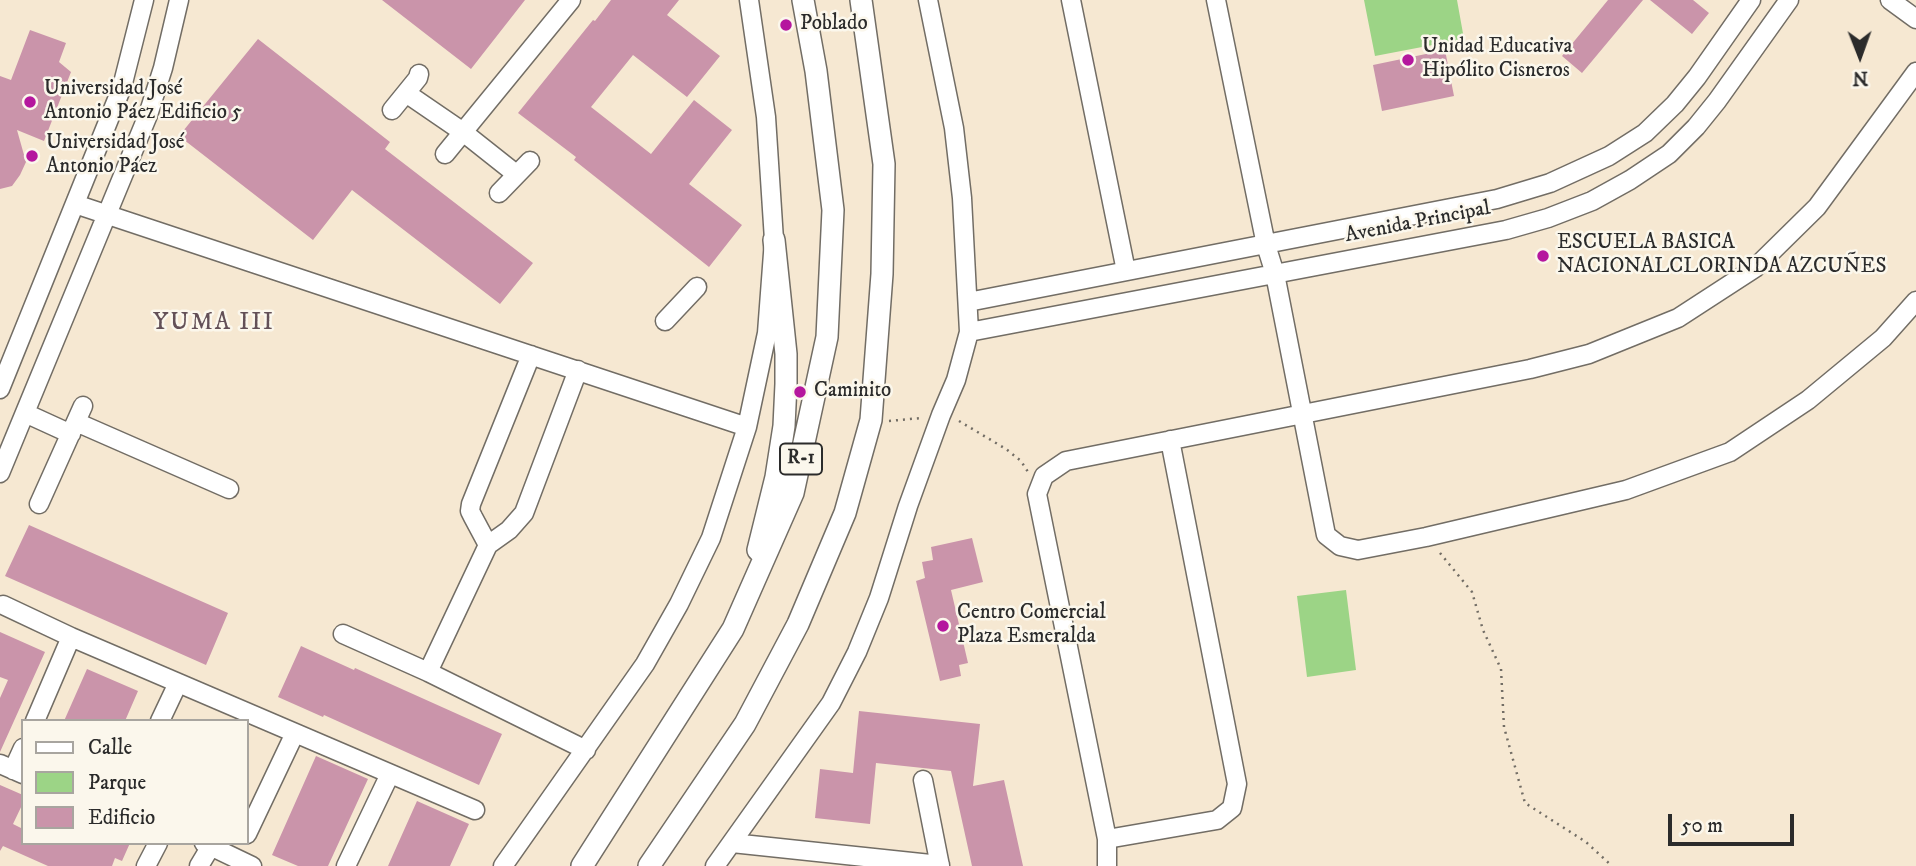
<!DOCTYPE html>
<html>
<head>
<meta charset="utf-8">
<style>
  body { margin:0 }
  #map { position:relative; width:1916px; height:866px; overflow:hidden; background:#f6e8d2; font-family:"IM FELL DW Pica",serif }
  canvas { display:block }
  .legend { position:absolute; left:21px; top:719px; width:228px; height:126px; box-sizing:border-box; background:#fbf7ec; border:2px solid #a8a59f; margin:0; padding:9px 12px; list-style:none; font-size:21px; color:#2b2b2b }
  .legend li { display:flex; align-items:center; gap:14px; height:35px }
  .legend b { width:35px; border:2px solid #a8a59f }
  .north { position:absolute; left:1825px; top:21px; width:70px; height:70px; -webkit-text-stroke:5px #fbf7ec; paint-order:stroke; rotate:179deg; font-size:19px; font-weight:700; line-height:28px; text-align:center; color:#2b2b2b }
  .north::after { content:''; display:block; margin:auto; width:24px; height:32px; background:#2b2b2b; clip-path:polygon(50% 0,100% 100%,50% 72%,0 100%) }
  .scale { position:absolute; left:1668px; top:814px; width:126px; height:32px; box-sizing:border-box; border:4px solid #2b2b2b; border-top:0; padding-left:9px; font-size:21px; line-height:24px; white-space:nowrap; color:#2b2b2b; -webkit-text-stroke:5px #fbf7ec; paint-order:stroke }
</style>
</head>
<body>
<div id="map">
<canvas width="1916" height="866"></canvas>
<ul class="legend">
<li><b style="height:9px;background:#fff"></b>Calle</li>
<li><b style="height:19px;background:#9cd486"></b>Parque</li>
<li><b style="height:19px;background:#ca94aa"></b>Edificio</li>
</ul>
<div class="north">N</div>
<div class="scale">50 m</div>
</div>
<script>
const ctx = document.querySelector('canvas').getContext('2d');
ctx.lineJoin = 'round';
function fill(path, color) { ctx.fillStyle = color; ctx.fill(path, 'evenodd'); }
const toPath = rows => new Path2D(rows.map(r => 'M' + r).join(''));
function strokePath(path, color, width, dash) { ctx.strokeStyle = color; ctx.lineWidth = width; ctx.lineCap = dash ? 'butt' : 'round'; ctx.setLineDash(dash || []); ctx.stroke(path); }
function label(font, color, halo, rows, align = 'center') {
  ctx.font = font + ' "IM FELL DW Pica",serif'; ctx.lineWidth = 5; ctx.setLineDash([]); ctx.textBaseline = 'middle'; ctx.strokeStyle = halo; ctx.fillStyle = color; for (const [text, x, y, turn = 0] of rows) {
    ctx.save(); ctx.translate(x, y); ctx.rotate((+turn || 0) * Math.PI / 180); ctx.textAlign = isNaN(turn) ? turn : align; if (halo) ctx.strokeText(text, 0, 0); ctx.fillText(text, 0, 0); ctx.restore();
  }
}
fill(toPath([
  [1364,0,1457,0,1464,39,1375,56],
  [1346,590,1356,670,1307,677,1297,596]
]), '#9cd486');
fill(toPath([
  [382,0,525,0,471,69],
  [611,0,679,0,667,15,720,56,687,97,633,55,591,107,651,154,694,100,732,130,689,184,742,225,709,267,574,160,576,157,518,113,593,20,595,21],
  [1608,0,1643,0,1582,73,1562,56],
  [1650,0,1693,0,1709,13,1692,34],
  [30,30,66,43,59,62,71,72,44,141,17,130,26,162,20,175,12,186,0,189,0,76,11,80],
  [258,39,390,142,385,149,533,263,500,304,352,190,313,240,179,136],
  [1445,50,1454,96,1382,111,1373,65],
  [29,525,228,613,206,665,5,576],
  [972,538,983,582,951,590,968,663,959,665,961,676,940,681,916,581,925,578,922,562,933,560,931,547],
  [0,632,45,652,0,752,0,698,8,680,0,677],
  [301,646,354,670,355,668,502,734,479,785,324,715,323,717,278,697],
  [87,669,138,691,125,721,64,721],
  [859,711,980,724,973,786,1004,780,1023,866,972,866,951,771,876,763,870,824,815,818,820,769,853,773],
  [316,756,368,779,328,866,298,866,272,855],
  [0,785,23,795,23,803,13,824,23,829,23,843,130,843,122,861,115,858,112,866,48,866,3,846,0,851],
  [417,801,469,824,450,866,388,866]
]), '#ca94aa');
const minor = toPath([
  [1071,0,1126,271],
  [1216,0,1266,245,1275,274,1326,535,1340,546,1358,550,1426,537,1626,490,1730,452,1808,400,1883,338,1916,301],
  [1890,0,1916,19],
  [406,93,463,132,516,174],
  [392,110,418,78,419,74],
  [445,154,571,0],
  [499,193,530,161],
  [75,204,747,427],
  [968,302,1497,199,1550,183,1609,156,1645,133,1675,104,1697,77,1751,0],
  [665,321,697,287],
  [969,332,1506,230,1548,218,1592,201,1630,180,1669,154,1696,127,1717,101,1789,0],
  [0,389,122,87,144,0],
  [25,413,71,434],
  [76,422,229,489],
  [0,473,148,115,163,68,179,0],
  [39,504,83,406],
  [488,545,473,517,470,511,471,504,531,355],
  [3,605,71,637,475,810],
  [343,634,428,672,586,750],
  [428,672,488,545,509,530,524,513,578,370],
  [35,721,71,637],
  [160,721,178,683],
  [0,764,23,774],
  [13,770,23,748],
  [923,780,940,866],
  [247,834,295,733],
  [1107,839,1217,820,1232,808,1237,784,1170,440],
  [204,843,252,866],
  [732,843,940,865],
  [146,866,158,843],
  [199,866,211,846],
  [346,866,390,774],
  [503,866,645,664,679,604,711,538,747,427,767,333,774,240,766,117,749,0],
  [715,866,831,703,857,652,879,598,908,506,941,415,956,380,969,332,962,198,954,128,928,0],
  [1107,866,1107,839,1037,494,1044,476,1066,461,1530,369,1589,354,1678,318,1755,268,1817,207,1916,72]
]);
const major = toPath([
  [758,550,776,477,784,426,786,384,786,354,774,240],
  [582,866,733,629,793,493,827,337,833,210,816,71,803,0],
  [649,866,745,724,798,624,845,513,871,420,882,274,884,164,861,0]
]);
strokePath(minor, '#726d65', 21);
strokePath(major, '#726d65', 24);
strokePath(toPath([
  [889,421,921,418],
  [959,421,1006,449,1021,461,1028,472],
  [1440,553,1472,592,1483,630,1501,669,1504,727,1525,803,1586,842,1612,866]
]), '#726d65', 2.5, [2, 5]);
strokePath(minor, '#fff', 18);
strokePath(major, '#fff', 21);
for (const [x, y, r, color] of [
  [786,25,7,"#b5179e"],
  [1408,60,7,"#b5179e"],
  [30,102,7,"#b5179e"],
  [32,156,7,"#b5179e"],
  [1543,256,7,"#b5179e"],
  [800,392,7,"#b5179e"],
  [943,626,7,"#b5179e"]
]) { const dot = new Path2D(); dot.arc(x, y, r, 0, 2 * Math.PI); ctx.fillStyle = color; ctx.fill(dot); strokePath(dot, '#fbf7ec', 2.5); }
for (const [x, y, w] of [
  [801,459,42]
]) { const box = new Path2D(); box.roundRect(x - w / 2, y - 15.5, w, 31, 5); ctx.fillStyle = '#fbf7ec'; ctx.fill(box); strokePath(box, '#2b2b2b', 2); }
label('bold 19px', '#2b2b2b', null, [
  ["R-1",801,459]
]);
label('21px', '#2b2b2b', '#fbf7ec', [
  ["Poblado",800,25],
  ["Unidad Educativa",1422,48],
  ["Hipólito Cisneros",1422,72],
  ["Universidad José",44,90],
  ["Antonio Páez Edificio 5",44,114],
  ["Universidad José",46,144],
  ["Antonio Páez",46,168],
  ["ESCUELA BASICA",1557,244],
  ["NACIONALCLORINDA AZCUÑES",1557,268],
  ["Caminito",814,392],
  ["Centro Comercial",957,614],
  ["Plaza Esmeralda",957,638]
], 'left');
label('21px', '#2b2b2b', '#fbf7ec', [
  ["Avenida Principal",1418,223,-11]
]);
ctx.letterSpacing = '2px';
label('24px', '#635057', '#fbf7ec', [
  ["YUMA III",214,324]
]);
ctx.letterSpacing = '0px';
</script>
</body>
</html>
